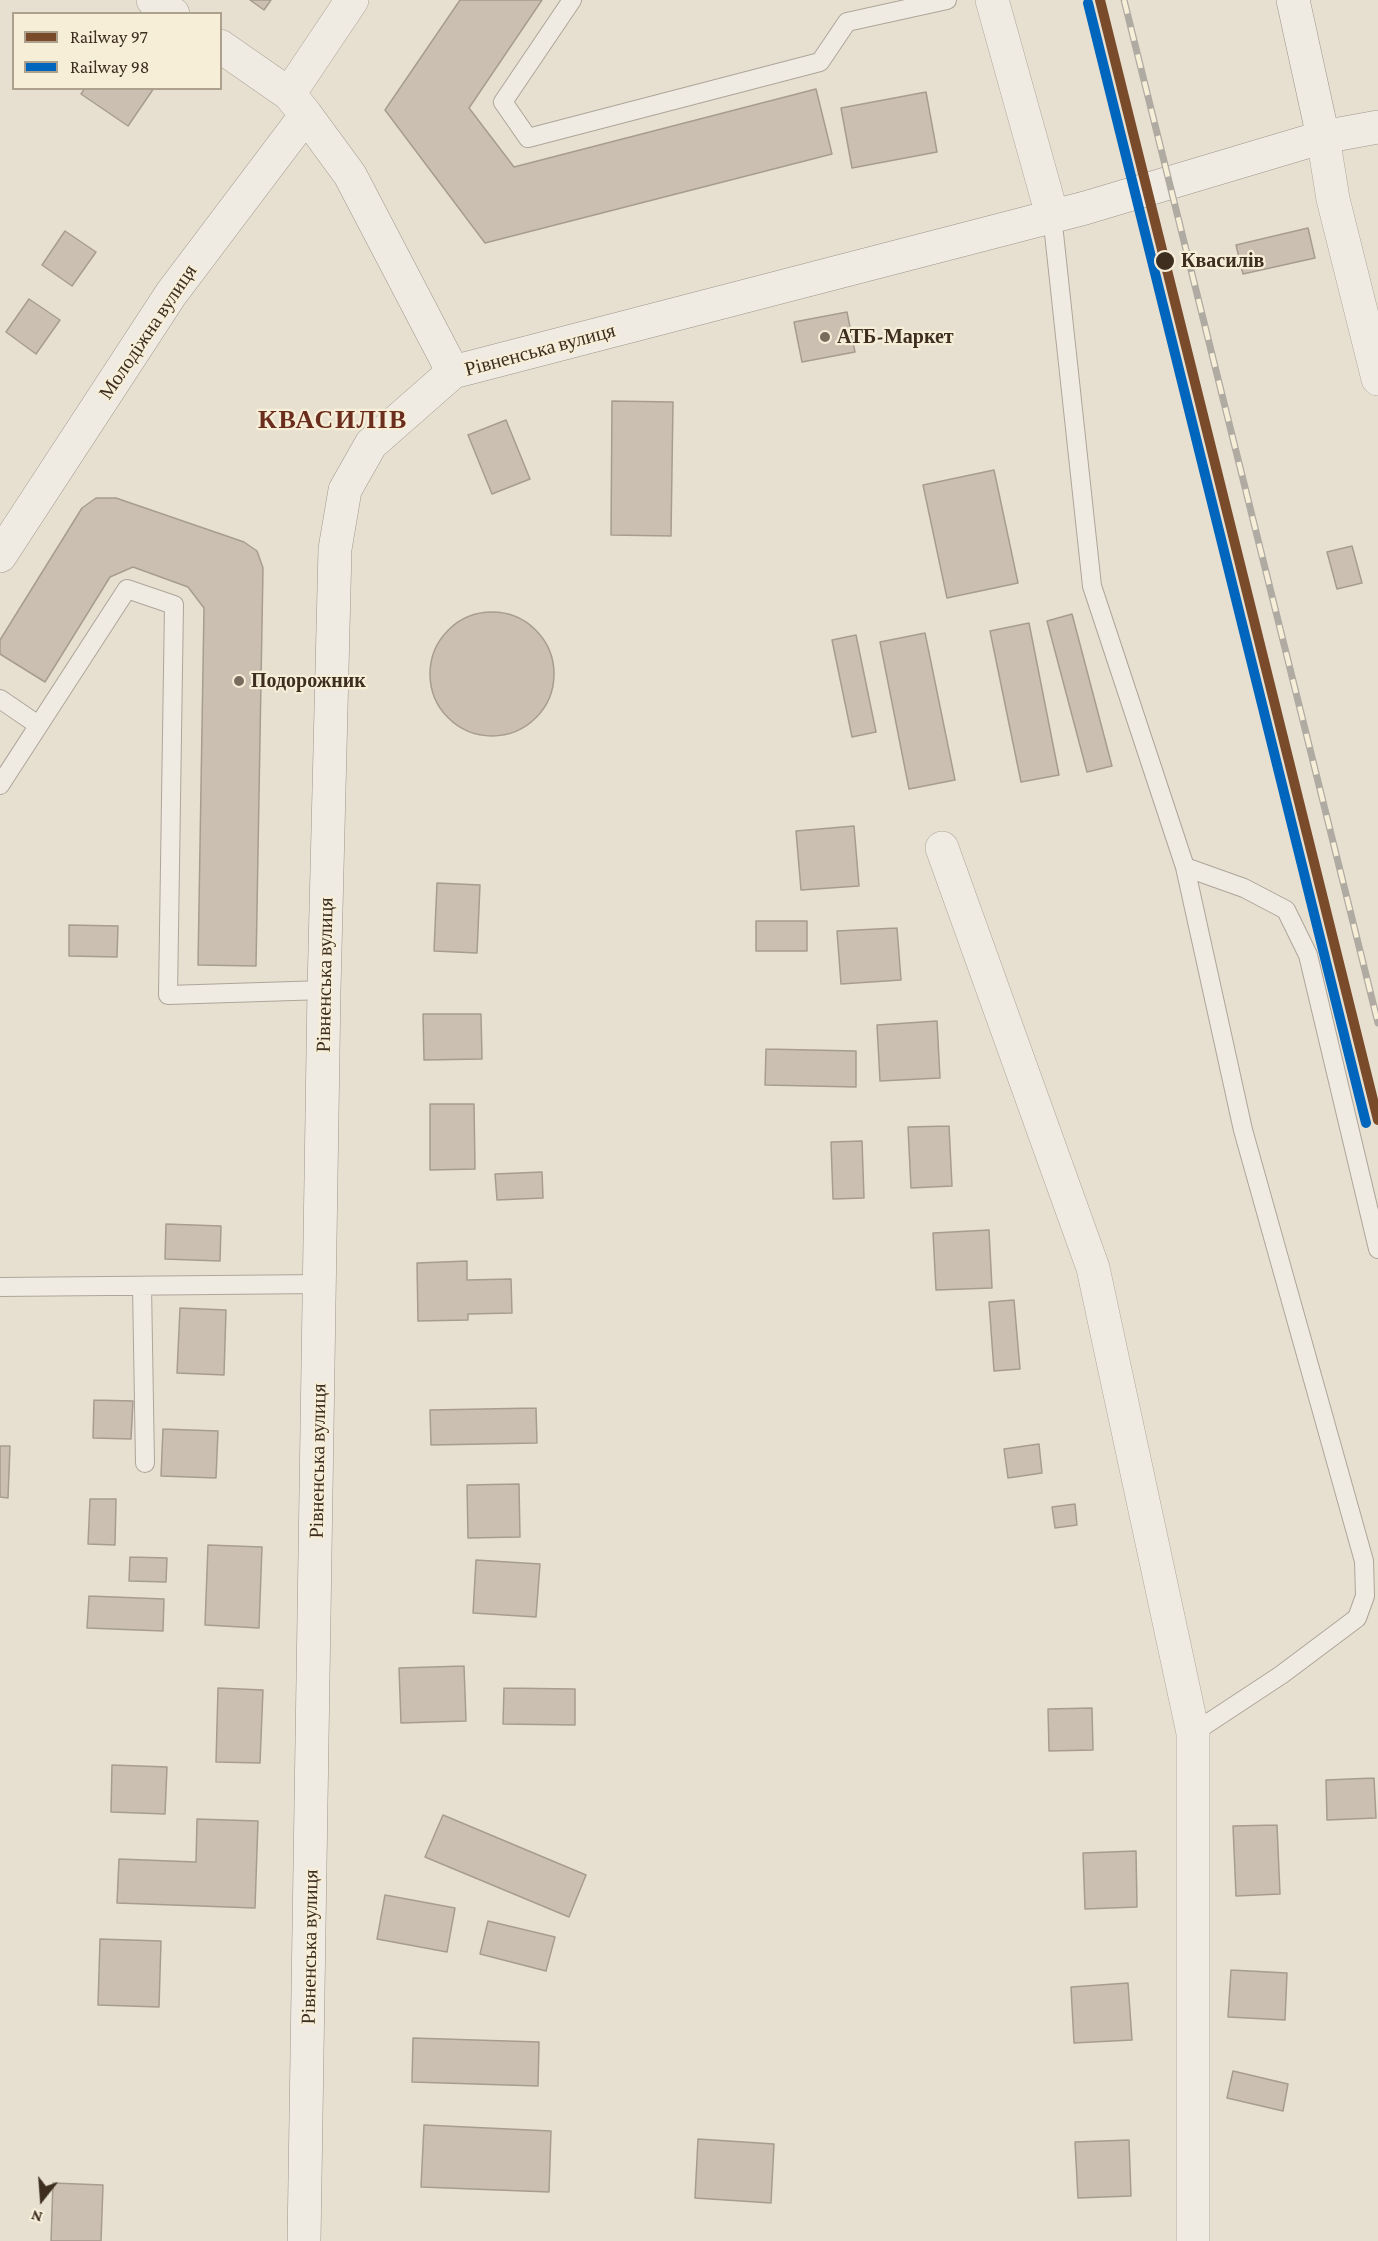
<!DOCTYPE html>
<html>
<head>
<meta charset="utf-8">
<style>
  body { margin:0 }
  #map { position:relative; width:1378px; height:2241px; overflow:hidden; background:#e7e0d1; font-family:"Crimson Pro",serif }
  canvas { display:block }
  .legend { position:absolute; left:12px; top:12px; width:210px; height:78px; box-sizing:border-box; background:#f7eed8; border:2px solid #ada18e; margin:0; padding:8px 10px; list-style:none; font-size:18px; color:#3d2e20 }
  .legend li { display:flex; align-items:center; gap:12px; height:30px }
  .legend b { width:30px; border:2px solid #ada18e }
  .north { position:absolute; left:12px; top:2169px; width:60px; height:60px; -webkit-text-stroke:4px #f7eed8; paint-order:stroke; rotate:197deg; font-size:16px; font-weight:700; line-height:24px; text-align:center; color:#3d2e20 }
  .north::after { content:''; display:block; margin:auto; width:21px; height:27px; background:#3d2e20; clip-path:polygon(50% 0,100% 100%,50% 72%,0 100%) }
</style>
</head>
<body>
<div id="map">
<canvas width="1378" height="2241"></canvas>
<ul class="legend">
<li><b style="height:8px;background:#7a4b2a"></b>Railway 97</li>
<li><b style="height:8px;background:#0065bd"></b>Railway 98</li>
</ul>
<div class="north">N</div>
</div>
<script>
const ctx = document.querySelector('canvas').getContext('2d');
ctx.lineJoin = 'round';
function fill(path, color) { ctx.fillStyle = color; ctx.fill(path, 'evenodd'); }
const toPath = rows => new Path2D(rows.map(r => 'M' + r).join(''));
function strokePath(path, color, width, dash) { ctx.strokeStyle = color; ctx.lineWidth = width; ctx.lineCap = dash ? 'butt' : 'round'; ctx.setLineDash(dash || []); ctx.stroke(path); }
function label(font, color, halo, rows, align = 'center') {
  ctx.font = font + ' "Crimson Pro",serif'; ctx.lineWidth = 4.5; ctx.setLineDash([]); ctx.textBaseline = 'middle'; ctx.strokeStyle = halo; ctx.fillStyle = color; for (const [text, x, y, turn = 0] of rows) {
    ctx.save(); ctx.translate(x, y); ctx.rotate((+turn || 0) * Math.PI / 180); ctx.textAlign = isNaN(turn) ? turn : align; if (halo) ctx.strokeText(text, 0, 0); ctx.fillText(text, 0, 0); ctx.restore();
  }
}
const building = toPath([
  [250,0,271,0,264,10,250,0],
  [460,0,542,0,469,108,514,167,816,89,832,154,485,243,385,110,460,0],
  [85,88,154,88,128,126,81,94,85,88],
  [926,92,937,152,852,168,841,108,926,92],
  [1308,228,1315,258,1243,274,1236,245,1308,228],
  [65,231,96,252,72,286,42,265,65,231],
  [29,299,60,320,36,354,6,332,29,299],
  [847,312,855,352,802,362,794,322,847,312],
  [612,401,673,402,671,536,611,535,612,401],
  [506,420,530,479,492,494,468,435,506,420],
  [994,470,1018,583,947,598,923,485,994,470],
  [96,498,116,498,244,542,257,551,263,568,256,966,198,965,204,608,188,587,133,567,110,577,45,682,0,654,0,640,82,508,96,498],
  [1352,546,1362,583,1337,589,1327,552,1352,546],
  '430 674a62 62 0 1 1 124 0a62 62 0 1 1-124 0Z',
  [1072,614,1112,766,1087,772,1047,621,1072,614],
  [1029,623,1059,775,1021,782,990,631,1029,623],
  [925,633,955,780,909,789,880,642,925,633],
  [856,635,876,732,852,737,832,640,856,635],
  [854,826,859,886,801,890,796,831,854,826],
  [437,883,480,885,477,953,434,951,437,883],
  [756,921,807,921,807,951,756,951,756,921],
  [69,925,118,926,117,957,69,956,69,925],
  [897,928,901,980,841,984,837,931,897,928],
  [423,1014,481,1014,482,1059,424,1060,423,1014],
  [937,1021,940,1078,880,1081,877,1025,937,1021],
  [766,1049,856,1051,856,1087,765,1085,766,1049],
  [430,1104,474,1104,475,1169,430,1170,430,1104],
  [949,1126,952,1186,911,1188,908,1127,949,1126],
  [862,1141,864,1198,833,1199,831,1142,862,1141],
  [542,1172,543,1198,497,1200,495,1174,542,1172],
  [166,1224,221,1226,220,1261,165,1259,166,1224],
  [989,1230,992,1288,936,1290,933,1233,989,1230],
  [467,1261,467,1280,511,1279,512,1313,468,1314,468,1320,418,1321,417,1263,467,1261],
  [1014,1300,1020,1369,994,1371,989,1302,1014,1300],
  [180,1308,226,1310,224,1375,177,1373,180,1308],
  [94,1400,133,1401,131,1439,93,1438,94,1400],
  [536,1408,537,1443,431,1445,430,1410,536,1408],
  [163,1429,218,1431,216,1478,161,1476,163,1429],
  [1039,1444,1042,1473,1008,1478,1004,1449,1039,1444],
  [0,1446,10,1446,8,1498,0,1497,0,1446],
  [519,1484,520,1537,468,1538,467,1485,519,1484],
  [90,1499,116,1499,115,1545,88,1544,90,1499],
  [1075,1504,1077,1525,1055,1528,1052,1507,1075,1504],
  [208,1545,262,1547,259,1628,205,1625,208,1545],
  [130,1557,167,1558,166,1582,129,1581,130,1557],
  [476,1560,540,1564,536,1617,473,1613,476,1560],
  [89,1596,164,1599,163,1631,87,1628,89,1596],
  [464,1666,466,1721,401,1723,399,1668,464,1666],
  [218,1688,263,1690,260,1763,216,1762,218,1688],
  [504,1688,575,1689,575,1725,503,1724,504,1688],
  [1092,1708,1093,1750,1049,1751,1048,1709,1092,1708],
  [112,1765,167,1767,165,1814,111,1812,112,1765],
  [1374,1778,1376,1818,1327,1820,1326,1780,1374,1778],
  [443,1815,586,1875,569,1917,425,1857,443,1815],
  [197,1819,258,1821,255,1908,117,1903,119,1859,196,1862,197,1819],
  [1277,1825,1280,1894,1236,1896,1233,1826,1277,1825],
  [1136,1851,1137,1907,1085,1909,1083,1853,1136,1851],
  [385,1895,455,1908,447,1952,377,1939,385,1895],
  [488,1921,555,1937,546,1971,480,1954,488,1921],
  [100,1939,161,1941,159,2007,98,2005,100,1939],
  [1231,1970,1287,1973,1285,2020,1228,2017,1231,1970],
  [1128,1983,1132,2040,1074,2043,1071,1987,1128,1983],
  [413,2038,539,2042,538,2086,412,2082,413,2038],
  [1233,2071,1288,2084,1283,2111,1227,2098,1233,2071],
  [424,2125,551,2131,549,2192,421,2187,424,2125],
  [698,2139,774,2144,771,2203,695,2198,698,2139],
  [1129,2140,1131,2196,1078,2198,1075,2142,1129,2140],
  [53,2183,103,2185,101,2241,51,2241,53,2183]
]);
fill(building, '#cbbfb2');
strokePath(building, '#a89c90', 1.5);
const lane = toPath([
  [572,0,503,102,528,138,820,62,847,22,947,0],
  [1052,215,1092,586,1185,867,1243,1130,1364,1561,1365,1596,1357,1618,1281,1675,1193,1733],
  [0,699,38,725],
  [0,785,127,589,174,605,168,995,324,990],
  [1185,867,1244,888,1286,910,1308,955,1378,1249],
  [142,1286,145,1463],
  [0,1287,322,1284]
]);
const street = toPath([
  [153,0,173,14],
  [992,0,1052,215],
  [220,46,289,94,303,111],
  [289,94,352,0],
  [1323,137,1333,199,1378,379],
  [942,848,1093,1268,1193,1733,1193,2241]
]);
const secondary = toPath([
  [1293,0,1323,137],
  [0,556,171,294,306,115,350,175,453,372],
  [304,2241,324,990,335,549,345,490,371,444,453,372,1085,208,1323,137,1378,127]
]);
strokePath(lane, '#ada599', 20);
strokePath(street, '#ada599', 34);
strokePath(secondary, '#9c958a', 34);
strokePath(lane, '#efebe3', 18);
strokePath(street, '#efebe3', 33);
strokePath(secondary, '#efebe3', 33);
const rail = toPath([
  [1124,0,1378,1023]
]);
strokePath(rail, '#afaaa2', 7);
strokePath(rail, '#f7eed8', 4.5, [14]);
strokePath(toPath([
  [1100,0,1378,1120]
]), '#7a4b2a', 10);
strokePath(toPath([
  [1088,3,1366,1123]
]), '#0065bd', 10);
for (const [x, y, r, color] of [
  [1165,261,10,"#3d2e20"],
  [825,337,6,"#786c5e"],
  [239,681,6,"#786c5e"]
]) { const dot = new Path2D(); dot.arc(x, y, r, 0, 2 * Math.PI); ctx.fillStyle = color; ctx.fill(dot); strokePath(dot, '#f7eed8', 2); }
label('bold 20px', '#3d2e20', '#f7eed8', [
  ["Квасилів",1181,261]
], 'left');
label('20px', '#3d2e20', '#f7eed8', [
  ["Молодіжна вулиця",148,332,-56],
  ["Рівненська вулиця",540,350,-15],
  ["Рівненська вулиця",325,975,-89],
  ["Рівненська вулиця",318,1461,-89],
  ["Рівненська вулиця",310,1947,-89]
]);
label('bold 20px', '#3d2e20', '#f7eed8', [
  ["АТБ-Маркет",837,337],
  ["Подорожник",251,681]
], 'left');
ctx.letterSpacing = '1.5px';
label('bold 26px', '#6b2e1e', '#f7eed8', [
  ["КВАСИЛІВ",333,420]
]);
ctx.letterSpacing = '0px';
</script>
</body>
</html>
